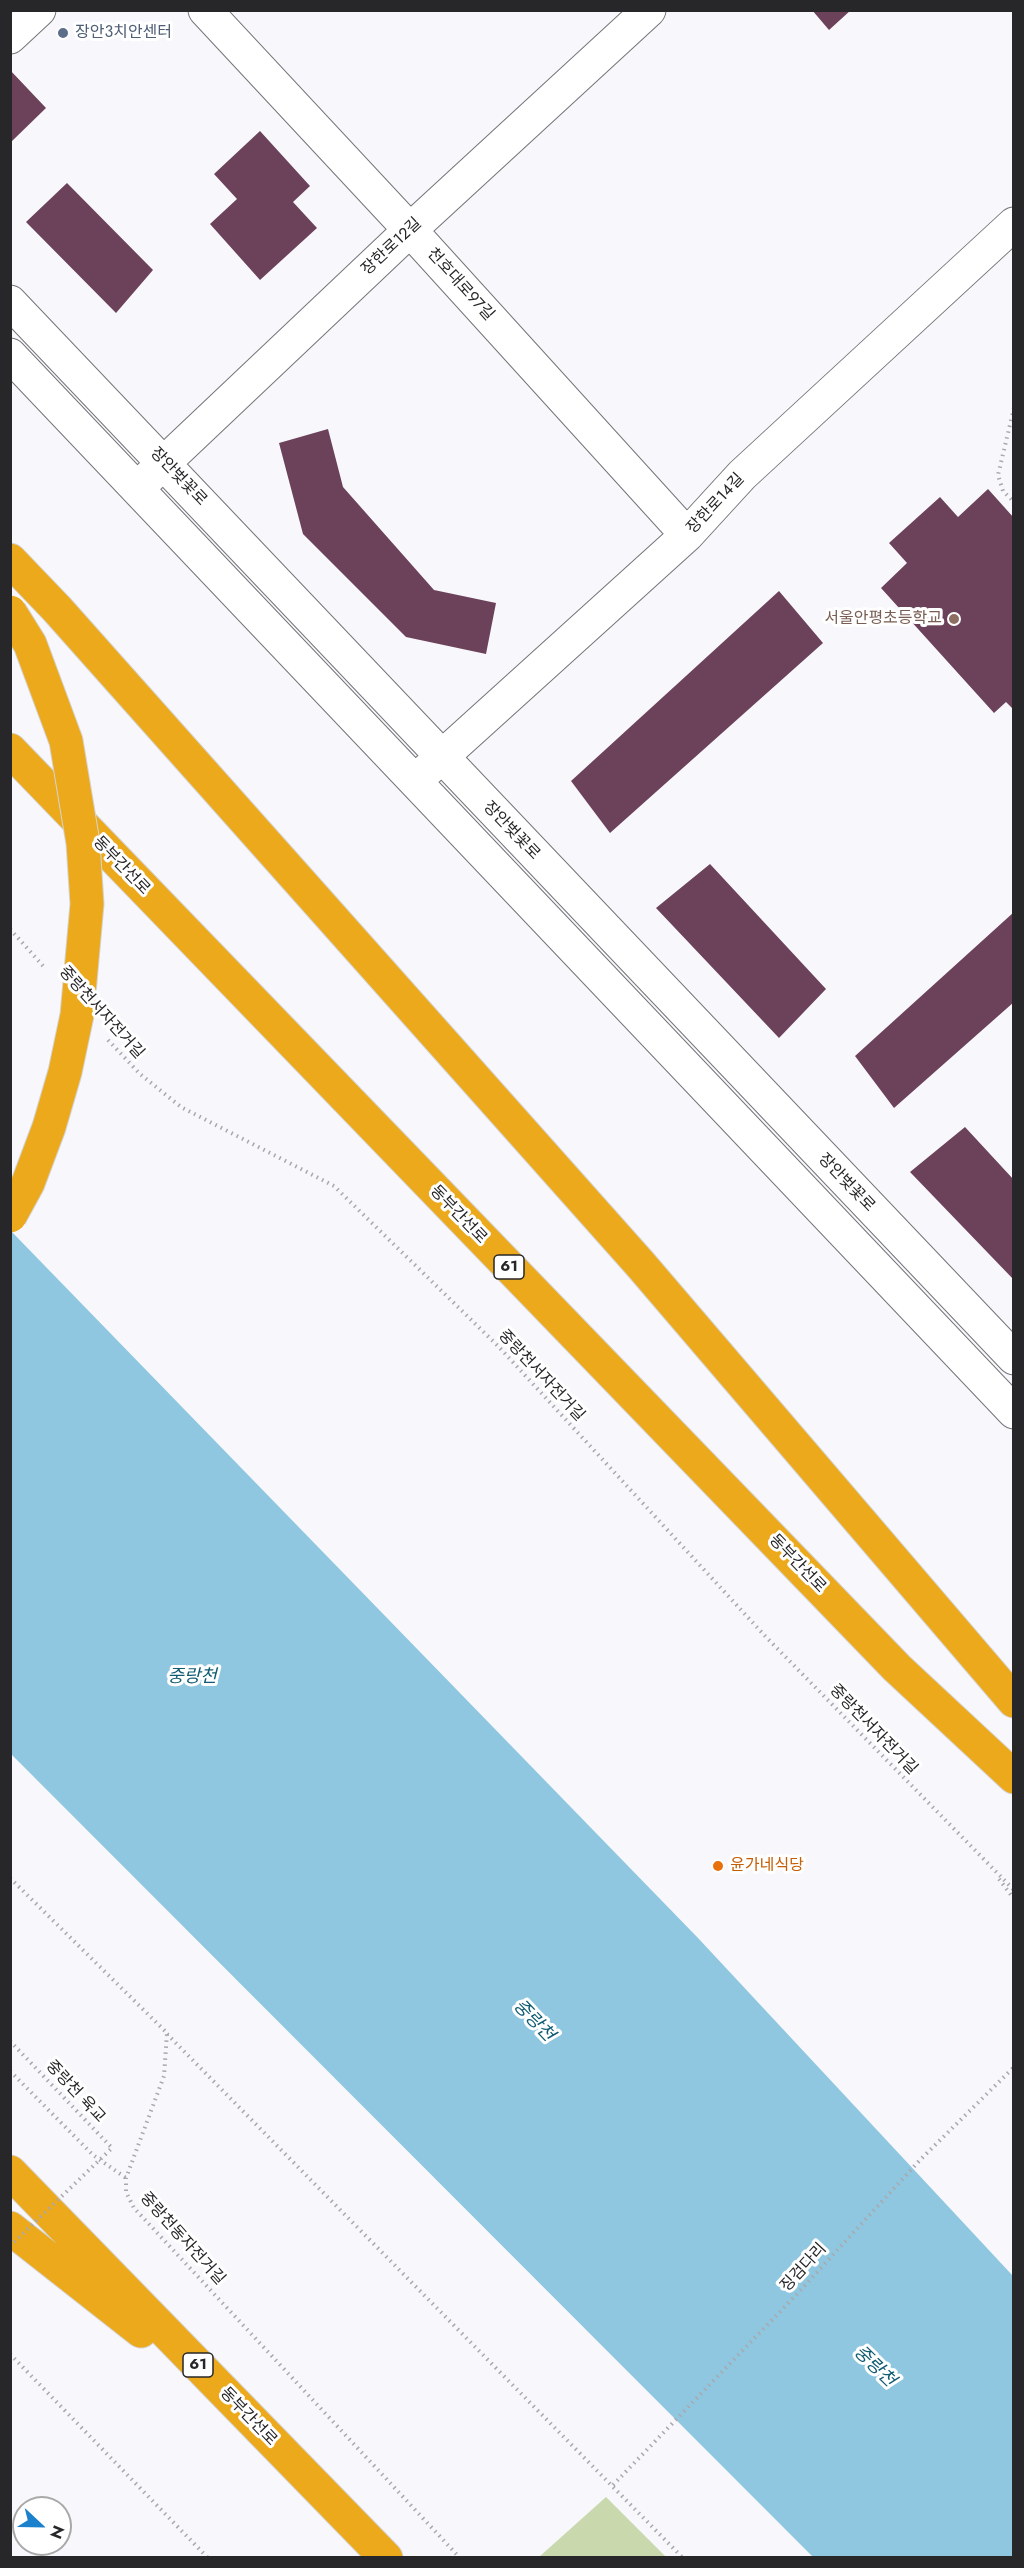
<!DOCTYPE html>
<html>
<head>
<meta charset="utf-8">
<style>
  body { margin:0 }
  #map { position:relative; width:1024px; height:2568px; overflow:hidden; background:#f7f7fc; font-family:Jost,sans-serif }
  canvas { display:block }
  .frame { position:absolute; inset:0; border:12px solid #272729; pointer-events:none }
  .north { position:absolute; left:12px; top:2496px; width:60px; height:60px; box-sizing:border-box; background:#fff; border:2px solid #a9a9a9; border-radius:50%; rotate:112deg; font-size:16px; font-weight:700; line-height:24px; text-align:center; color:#272729 }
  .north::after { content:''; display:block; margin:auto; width:21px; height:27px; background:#1b81cc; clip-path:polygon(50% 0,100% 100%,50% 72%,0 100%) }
</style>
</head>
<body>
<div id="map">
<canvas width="1024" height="2568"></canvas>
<div class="frame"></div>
<div class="north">N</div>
</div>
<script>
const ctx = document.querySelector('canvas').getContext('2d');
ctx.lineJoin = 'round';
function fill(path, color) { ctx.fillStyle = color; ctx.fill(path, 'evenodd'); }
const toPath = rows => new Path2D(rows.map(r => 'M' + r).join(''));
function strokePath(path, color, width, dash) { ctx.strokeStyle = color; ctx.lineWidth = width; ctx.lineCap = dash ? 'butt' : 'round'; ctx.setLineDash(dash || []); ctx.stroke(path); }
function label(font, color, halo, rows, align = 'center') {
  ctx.font = font + ' Jost,"Noto Sans KR",sans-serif'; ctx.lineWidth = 6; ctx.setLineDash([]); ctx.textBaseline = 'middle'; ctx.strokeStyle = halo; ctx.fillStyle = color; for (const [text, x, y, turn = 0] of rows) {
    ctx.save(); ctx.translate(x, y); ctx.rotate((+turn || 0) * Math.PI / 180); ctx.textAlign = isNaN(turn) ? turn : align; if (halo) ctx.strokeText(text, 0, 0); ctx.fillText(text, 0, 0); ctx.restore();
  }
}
fill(toPath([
  [606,2497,666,2557,539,2557]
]), '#c9d9ad');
fill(toPath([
  [10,1230,698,1938,1013,2276,1013,2557,813,2557,11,1754]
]), '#8ec7df');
fill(toPath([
  [812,10,851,10,829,30],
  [10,70,46,108,10,143],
  [260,131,310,186,293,202,317,228,260,280,210,224,237,199,214,174],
  [67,183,153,270,116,313,26,222],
  [328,429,343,487,434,590,496,603,486,654,406,637,303,534,279,443],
  [988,489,1014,518,1014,710,1006,702,994,713,881,588,907,563,889,543,940,497,958,517],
  [779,591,823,643,610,833,571,781],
  [710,864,826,989,779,1038,656,908],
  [1014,912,1014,1002,894,1108,855,1056],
  [965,1127,1014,1180,1014,1280,910,1172]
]), '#6c425b');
const minor = toPath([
  [205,10,410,230,687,535],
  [10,37,39,10],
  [10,302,1014,1358],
  [10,355,1014,1412],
  [148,478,410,230,649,10],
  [425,772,687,535,742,475,1014,224]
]);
const highway = toPath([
  [10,560,57,609,641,1265,1014,1701],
  [10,750,897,1668,1014,1777],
  [10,2172,386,2558],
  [10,2228,141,2331]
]);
strokePath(minor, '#757579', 35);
strokePath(highway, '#d4d4d4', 35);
strokePath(toPath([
  [1014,408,998,475,1003,491,1014,502],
  [10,929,44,967],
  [108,1040,140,1074,181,1107,334,1186,498,1346,766,1637,1014,1890],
  [10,1878,167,2033,164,2076,126,2178,126,2192,134,2208,460,2558],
  [999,1879,1014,1899],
  [167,2034,683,2558],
  [10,2071,93,2155,126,2178],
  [10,2354,208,2558],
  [613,2485,797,2294,920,2160,1014,2067]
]), '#a9a9ad', 4, [1.5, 4.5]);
strokePath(minor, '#fff', 33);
strokePath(highway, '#eca91b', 33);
const highwayBridge = toPath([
  [10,612,30,644,66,741,83,843,87,904,77,1015,65,1072,49,1127,28,1183,10,1216]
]);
strokePath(highwayBridge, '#d4d4d4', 35, []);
strokePath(toPath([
  [10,2041,112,2148,10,2246]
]), '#a9a9ad', 4, [1.5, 4.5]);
strokePath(highwayBridge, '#eca91b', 33);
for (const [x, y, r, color] of [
  [63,33,6,"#5c6f8a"],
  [954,619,6,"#8d6e63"],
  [718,1866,6,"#e8710a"]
]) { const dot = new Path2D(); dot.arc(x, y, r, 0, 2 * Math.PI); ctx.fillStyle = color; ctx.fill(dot); strokePath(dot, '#fff', 2); }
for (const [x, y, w] of [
  [509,1267,30],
  [198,2365,30]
]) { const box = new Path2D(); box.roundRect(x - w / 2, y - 12, w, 24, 4.5); ctx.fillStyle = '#fff'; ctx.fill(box); strokePath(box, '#272729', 1.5); }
label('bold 15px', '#272729', null, [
  ["61",509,1267],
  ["61",198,2365]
]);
label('16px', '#4e5e75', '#fff', [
  ["장안3치안센터",75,33]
], 'left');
label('16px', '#272729', '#fff', [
  ["장한로12길",392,247,-43],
  ["천호대로97길",460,285,48],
  ["장안벚꽃로",178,477,46],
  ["장한로14길",716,504,-47],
  ["장안벚꽃로",511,831,46],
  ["동부간선로",121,866,46],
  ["중랑천서자전거길",101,1013,48],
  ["장안벚꽃로",846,1183,46],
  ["동부간선로",458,1215,46],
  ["중랑천서자전거길",541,1376,47],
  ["동부간선로",797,1564,46],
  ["중랑천서자전거길",873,1730,46],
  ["중랑천 육교",75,2092,47],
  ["중랑천동자전거길",182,2239,48],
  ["징검다리",804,2268,-47],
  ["동부간선로",248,2417,46]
]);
label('16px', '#785e54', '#fff', [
  ["서울안평초등학교",942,619]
], 'right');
label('16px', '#c56008', '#fff', [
  ["윤가네식당",730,1866]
], 'left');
label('italic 18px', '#0e5b72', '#fff', [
  ["중랑천",192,1678],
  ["중랑천",533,2021,46],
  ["중랑천",874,2367,44]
]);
</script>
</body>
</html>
